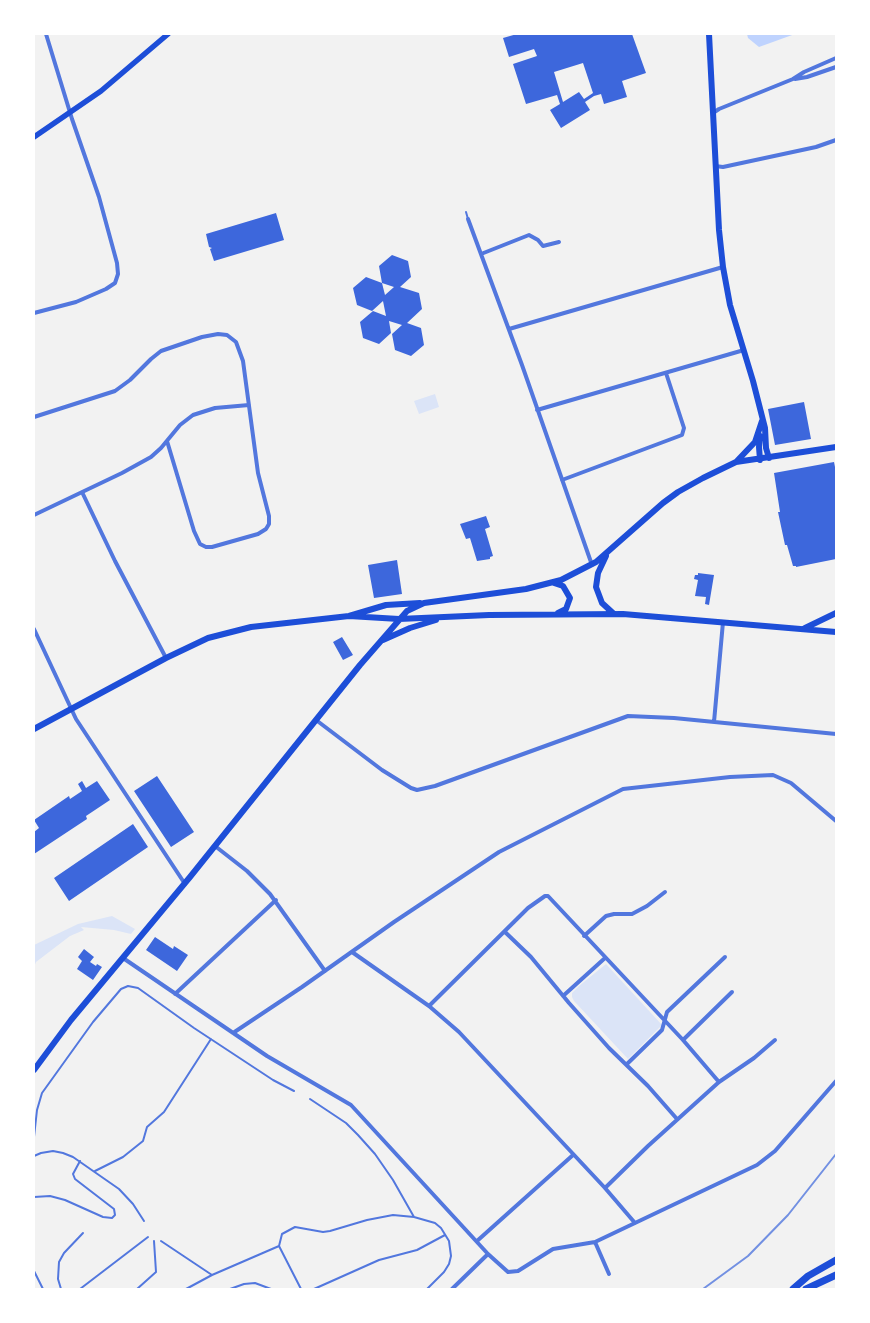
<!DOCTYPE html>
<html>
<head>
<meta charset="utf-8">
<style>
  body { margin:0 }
  #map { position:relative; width:870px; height:1323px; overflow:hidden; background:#f2f2f2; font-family:"Work Sans",sans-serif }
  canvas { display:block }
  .frame { position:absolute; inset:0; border:35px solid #fff; pointer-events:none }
</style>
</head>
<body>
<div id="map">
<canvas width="870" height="1323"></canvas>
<div class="frame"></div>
</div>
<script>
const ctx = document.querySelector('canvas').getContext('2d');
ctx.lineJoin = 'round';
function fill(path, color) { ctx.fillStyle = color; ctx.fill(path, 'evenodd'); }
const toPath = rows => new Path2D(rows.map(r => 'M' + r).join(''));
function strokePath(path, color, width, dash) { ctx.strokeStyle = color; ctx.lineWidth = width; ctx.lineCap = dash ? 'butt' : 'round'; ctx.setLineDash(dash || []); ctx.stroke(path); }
fill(toPath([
  [435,394,439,407,419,414,414,401],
  [112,916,135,929,131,934,114,930,81,927,84,930,70,936,36,962,34,967,34,945,78,924],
  [606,964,662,1025,628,1059,574,1001,572,997,572,993,579,986]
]), '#dbe4f7');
fill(toPath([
  [747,34,795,34,759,47,748,38]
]), '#bfd3fe');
fill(toPath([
  [517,34,632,34,646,73,622,81,627,97,604,104,601,94,594,96,585,102,590,110,561,128,550,110,560,104,557,95,526,104,513,64,537,56,534,49,509,57,503,38],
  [583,63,593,93,584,99,579,92,563,102,554,72],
  [276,213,284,240,214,261,210,249,212,248,209,247,206,234],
  [392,255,408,261,411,277,400,287,419,293,422,309,407,323,421,328,424,345,411,356,395,350,392,334,402,325,389,321,391,333,379,344,363,338,360,322,373,311,386,316,383,301,372,311,357,305,353,288,366,277,382,283,385,295,394,287,382,283,379,266],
  [804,402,811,439,775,445,768,409],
  [834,462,836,472,836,559,796,567,796,566,793,566,787,545,785,545,778,512,780,512,774,473],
  [486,516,490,527,485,529,493,556,490,557,490,559,477,561,470,538,466,539,460,524],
  [397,560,402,594,374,598,368,565],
  [698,573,714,575,709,605,705,604,706,597,695,596,698,580,694,579,695,575,698,575],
  [342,637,353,655,343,660,333,642],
  [157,776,194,832,171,847,134,791],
  [82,781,86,788,97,781,110,800,86,816,87,819,34,854,34,832,39,828,34,820,69,796,70,799,82,791,78,784],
  [133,824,148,847,69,901,54,878],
  [155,937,173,949,174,946,188,955,177,971,146,950],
  [84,949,94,957,90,962,96,966,97,964,102,967,93,980,77,969,82,961,78,957]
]), '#3d67dc');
strokePath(toPath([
  [466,212,468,219],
  [310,1099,346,1123,358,1135,375,1154,393,1180,414,1217],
  [34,1137,37,1110,42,1093,93,1022,121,989,128,986,138,988,194,1028,273,1080,294,1091],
  [34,1156,41,1153,53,1151,63,1153,73,1157,119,1189,133,1204,144,1221],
  [95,1171,123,1157,143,1141,147,1127,164,1112,211,1039],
  [34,1197,50,1196,65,1200,103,1217,112,1218,115,1215,114,1209,75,1179,73,1174,80,1161],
  [161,1241,212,1275],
  [34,1271,43,1289],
  [61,1289,58,1279,59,1262,64,1253,83,1233],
  [80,1289,148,1237],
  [137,1289,156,1272,154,1241],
  [186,1289,212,1275,279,1246],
  [230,1289,244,1284,255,1283,271,1289],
  [301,1289,279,1246,282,1234,295,1227,323,1232,330,1231,367,1220,393,1215,414,1217,435,1223,441,1228,449,1241,451,1256,449,1264,444,1272,427,1289],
  [314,1289,379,1260,417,1250,445,1235]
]), '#5277de', 2);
strokePath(toPath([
  [795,79,807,77,836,67],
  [713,113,719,109,793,79,804,72,836,58],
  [715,166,723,167,816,147,836,140],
  [468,219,522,365,592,565],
  [481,254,529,235,538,240,543,246,559,242],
  [34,313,76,302,106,289,115,283,118,274,117,263,99,197,72,119,46,34],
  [509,329,723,267],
  [537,410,744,350],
  [34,417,115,391,130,380,151,359,161,351,202,337,218,334,227,335,236,342,243,361,258,473,269,516,269,524,266,529,258,534,212,547,206,547,200,544,194,531,167,441],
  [562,480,682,435,684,428,666,373],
  [82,492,115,561,166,658],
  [34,515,122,473,151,457,161,448,180,425,193,415,215,408,249,405],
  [34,629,76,719,185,884],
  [316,720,382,770,411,788,417,790,435,786,628,716,674,718,836,734],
  [714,722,723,622],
  [215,846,247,871,270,894,325,971],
  [505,932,531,957,569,1003,609,1048,648,1086,677,1119],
  [584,936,606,916,614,914,632,914,647,906,665,892],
  [352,952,429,1006,459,1032,605,1188,635,1223],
  [123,958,267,1056,351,1105,488,1254,508,1272,518,1271,553,1249,595,1242,757,1165,775,1151,836,1081],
  [175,994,276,900],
  [563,996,605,958],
  [429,1006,528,908,545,896,548,896,683,1040,719,1082],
  [233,1033,302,987,394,922,499,852,623,789,730,777,773,775,791,783,836,821],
  [683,1040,732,992],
  [627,1064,662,1030,667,1012,725,957],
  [605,1188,648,1146,719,1082,754,1058,775,1040],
  [477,1241,573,1155],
  [595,1242,609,1274],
  [452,1289,488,1254]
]), '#5277de', 4);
strokePath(toPath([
  [34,137,101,91,168,34]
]), '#1d4ed8', 5.5);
strokePath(toPath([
  [709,34,719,230,723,267,730,305,753,381,765,428,766,448,769,458],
  [760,436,759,447,760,460],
  [736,462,755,442,762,421],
  [606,556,598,573,596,587,602,603,614,614],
  [554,583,563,586,570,598,566,609,558,613],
  [349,616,399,619,489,615,623,614,836,632],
  [805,628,836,613],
  [383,640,410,628,436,620],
  [34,729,166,658,208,638,251,627,349,616,386,605,420,603],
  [34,1070,71,1020,190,877,360,665,407,611,424,603,526,589,561,580,596,562,663,503,678,492,703,478,736,462,836,447]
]), '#1d4ed8', 6);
strokePath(toPath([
  [793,1289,808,1276,836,1260],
  [806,1289,836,1275]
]), '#1d4ed8', 7);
strokePath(toPath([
  [703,1289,748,1256,788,1215,836,1154]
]), '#7290e2', 2);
</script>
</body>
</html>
